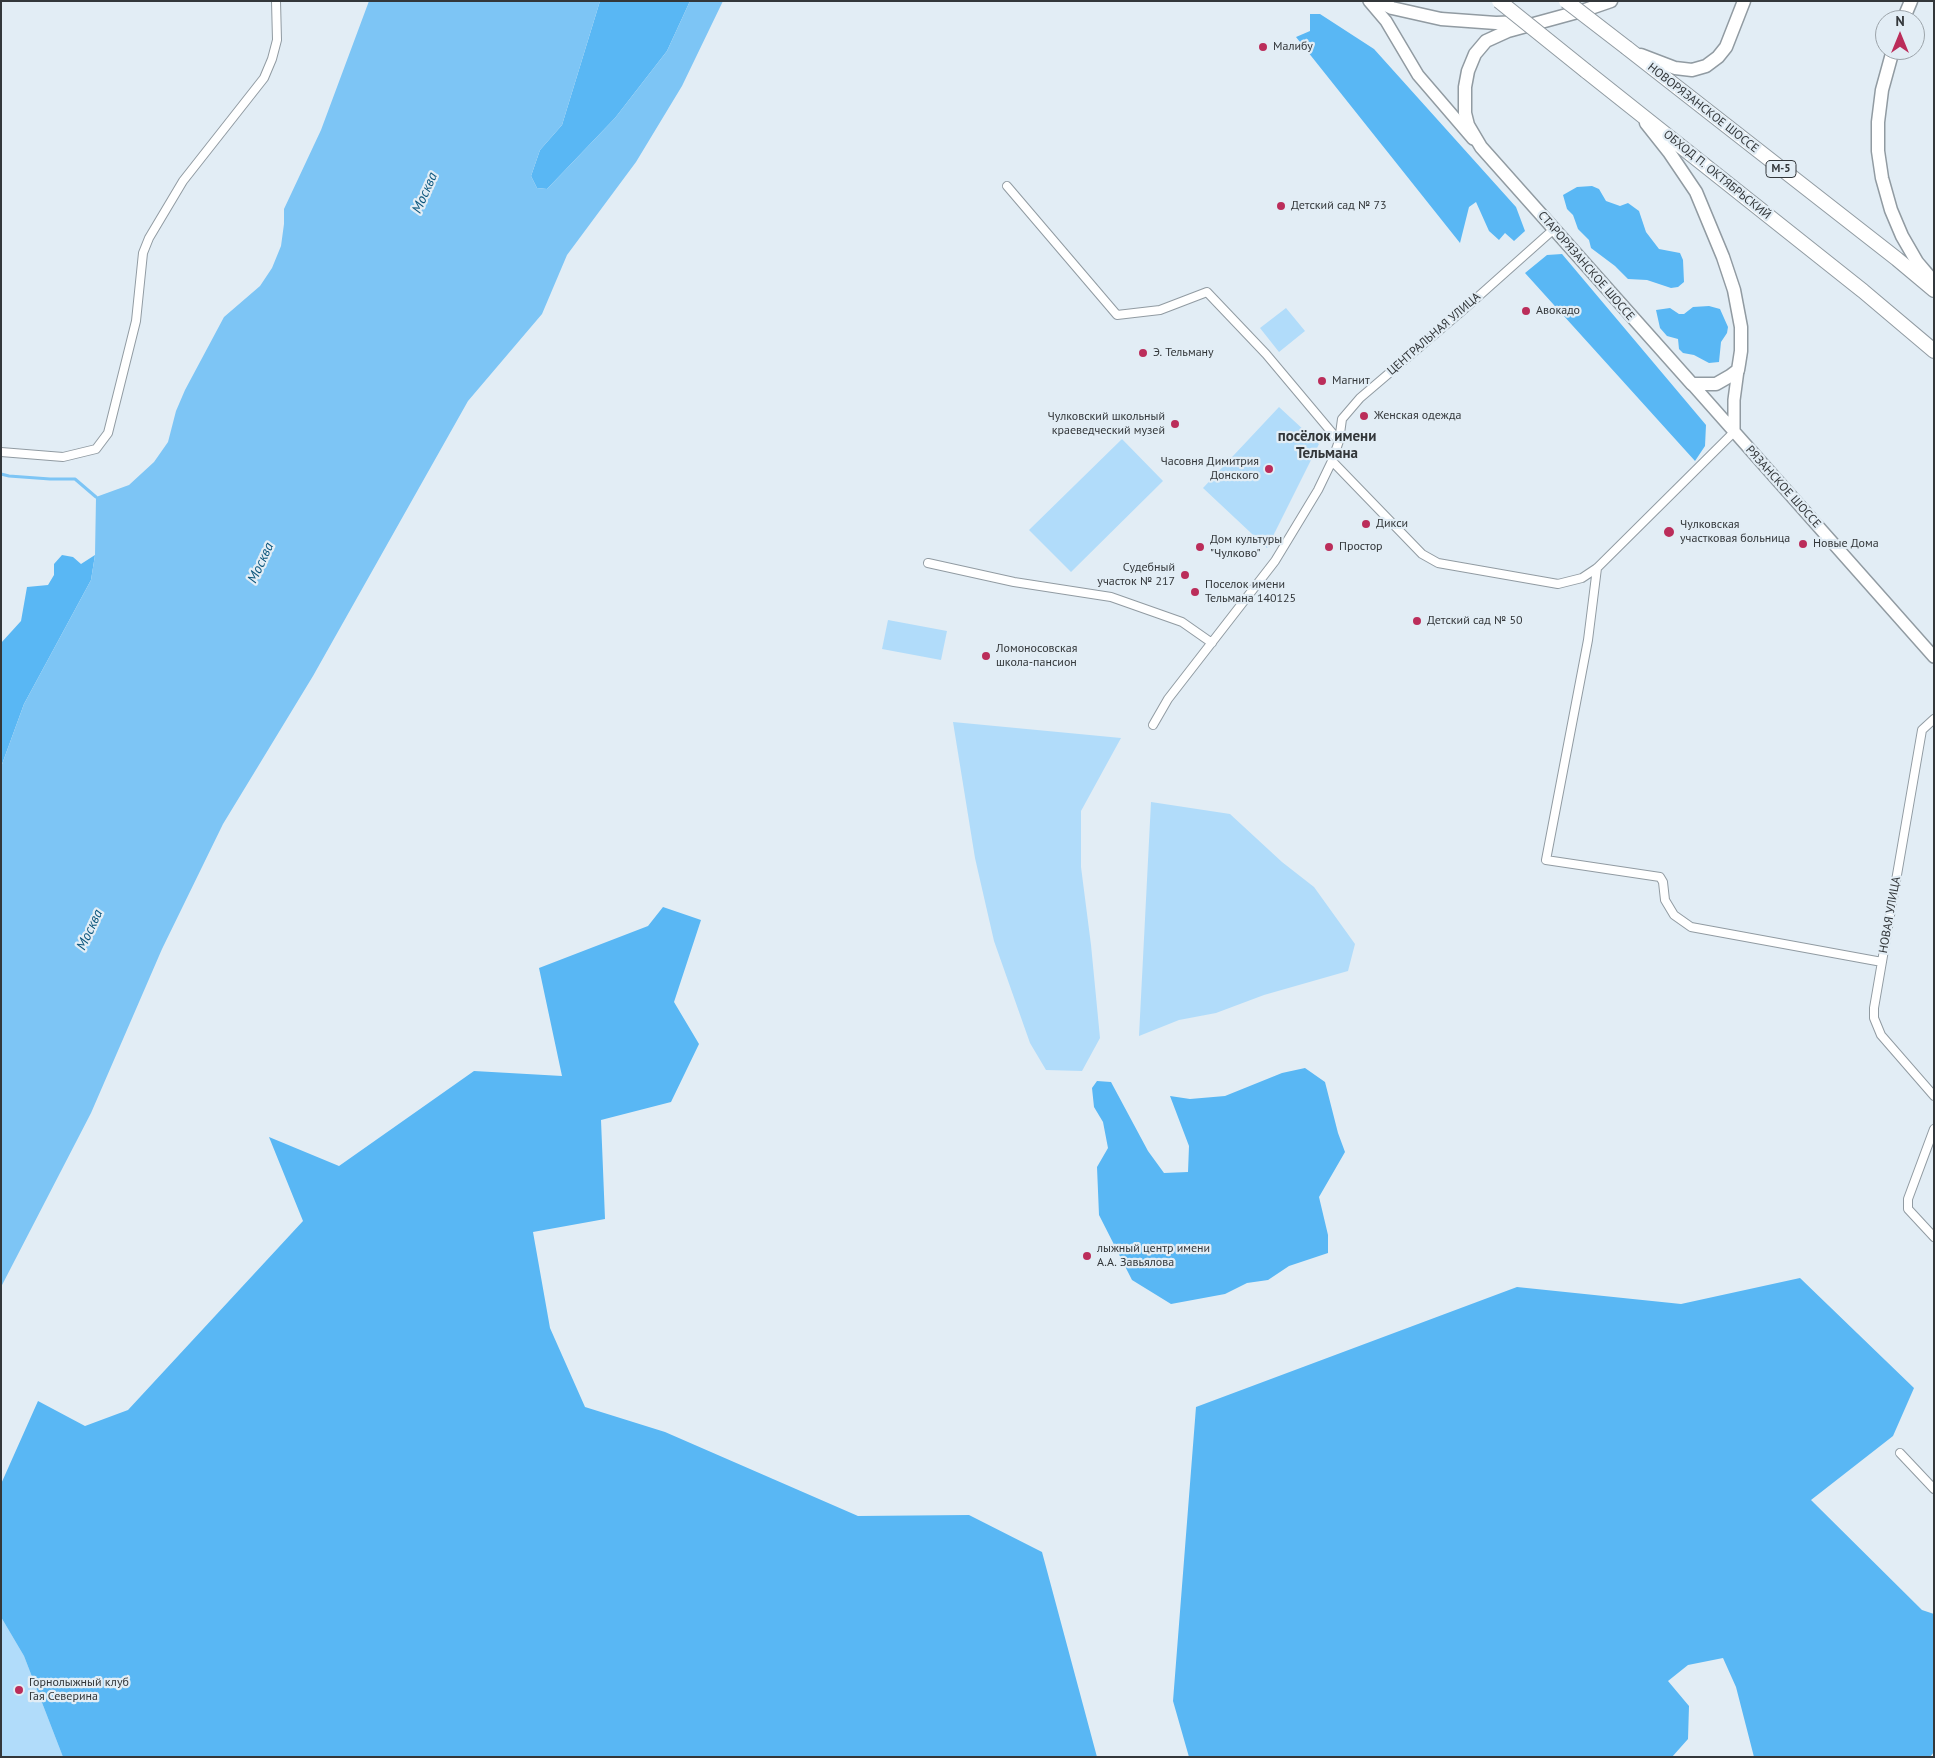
<!DOCTYPE html>
<html>
<head>
<meta charset="utf-8">
<style>
  body { margin:0 }
  #map { position:relative; width:1935px; height:1758px; overflow:hidden; background:#e2edf5; font-family:"PT Sans",sans-serif }
  canvas { display:block }
  .frame { position:absolute; inset:0; border:2px solid #33373a; pointer-events:none }
  .north { position:absolute; left:1875px; top:10px; width:50px; height:50px; box-sizing:border-box; background:#e2edf5; border:1px solid #9ca4aa; border-radius:50%; rotate:0deg; font-size:14px; font-weight:700; line-height:20px; text-align:center; color:#33373a }
  .north::after { content:''; display:block; margin:auto; width:18px; height:22px; background:#bb2d5a; clip-path:polygon(50% 0,100% 100%,50% 72%,0 100%) }
</style>
</head>
<body>
<div id="map">
<canvas width="1935" height="1758"></canvas>
<div class="frame"></div>
<div class="north">N</div>
</div>
<script>
const ctx = document.querySelector('canvas').getContext('2d');
ctx.lineJoin = 'round';
function fill(path, color) { ctx.fillStyle = color; ctx.fill(path, 'evenodd'); }
const toPath = rows => new Path2D(rows.map(r => 'M' + r).join(''));
function strokePath(path, color, width, dash) { ctx.strokeStyle = color; ctx.lineWidth = width; ctx.lineCap = dash ? 'butt' : 'round'; ctx.setLineDash(dash || []); ctx.stroke(path); }
function label(font, color, halo, rows, align = 'center') {
  ctx.font = font + ' "PT Sans",sans-serif'; ctx.lineWidth = 4.5; ctx.setLineDash([]); ctx.textBaseline = 'middle'; ctx.strokeStyle = halo; ctx.fillStyle = color; for (const [text, x, y, turn = 0] of rows) {
    ctx.save(); ctx.translate(x, y); ctx.rotate((+turn || 0) * Math.PI / 180); ctx.textAlign = isNaN(turn) ? turn : align; if (halo) ctx.strokeText(text, 0, 0); ctx.fillText(text, 0, 0); ctx.restore();
  }
}
fill(toPath([
  [1286,308,1305,331,1279,352,1260,328],
  [1279,407,1319,444,1267,548,1203,488],
  [1122,439,1163,481,1071,572,1029,530],
  [888,620,947,631,941,660,882,649],
  [953,722,1121,738,1081,811,1081,867,1091,945,1100,1038,1082,1071,1046,1070,1030,1043,994,941,975,858],
  [1151,802,1230,814,1282,862,1314,887,1355,944,1348,971,1264,995,1216,1013,1179,1020,1139,1036],
  [1,1617,24,1656,63,1757,1,1757]
]), '#b1dcfa');
fill(toPath([
  [600,1,690,1,667,51,615,118,547,189,537,188,531,176,540,150,562,125],
  [1310,14,1320,14,1374,49,1516,207,1525,231,1514,241,1505,233,1499,240,1489,231,1476,202,1469,207,1460,243,1296,37,1310,31],
  [1592,186,1599,189,1606,201,1620,206,1628,203,1639,211,1646,232,1659,249,1680,253,1683,260,1684,282,1678,287,1671,288,1647,280,1628,279,1615,266,1591,248,1589,240,1578,229,1573,215,1567,209,1563,195,1577,187],
  [1562,254,1706,425,1705,446,1695,461,1525,273,1547,255],
  [1709,306,1720,309,1728,327,1727,333,1721,342,1719,362,1709,363,1694,355,1683,353,1679,349,1678,339,1667,336,1660,328,1656,310,1670,308,1679,314,1684,314,1693,307],
  [62,555,73,557,81,564,95,555,91,580,24,704,1,767,1,643,21,621,27,587,48,585,54,575,54,564],
  [663,907,701,920,674,1002,699,1044,671,1102,601,1120,605,1219,533,1232,550,1328,585,1407,665,1432,858,1516,969,1515,1042,1552,1097,1757,63,1757,24,1656,1,1617,1,1484,38,1401,85,1426,128,1410,303,1221,269,1137,339,1166,474,1071,562,1076,539,968,648,926],
  [1305,1068,1325,1082,1338,1133,1345,1152,1319,1197,1328,1235,1328,1253,1289,1266,1268,1280,1247,1283,1225,1294,1171,1304,1132,1280,1099,1215,1097,1167,1108,1148,1103,1122,1094,1107,1092,1088,1097,1081,1111,1082,1148,1151,1164,1173,1188,1172,1189,1146,1170,1096,1190,1099,1225,1096,1282,1073],
  [1800,1278,1914,1388,1893,1436,1811,1500,1922,1610,1934,1614,1934,1752,1930,1757,1754,1757,1736,1687,1723,1658,1688,1665,1668,1681,1689,1706,1688,1739,1672,1757,1189,1757,1173,1701,1196,1407,1517,1287,1681,1304]
]), '#59b7f4');
fill(toPath([
  [369,1,600,1,562,125,540,150,531,176,537,188,547,189,615,118,667,51,690,1,723,1,682,86,636,162,567,255,542,314,468,401,313,676,223,824,162,949,91,1113,1,1287,1,767,24,704,91,580,95,555,96,497,129,485,154,462,168,442,176,411,185,390,224,317,260,286,272,268,281,246,284,224,284,209,321,130]
]), '#7dc5f5');
strokePath(toPath([
  [1,474,9,476,50,479,75,479,96,497]
]), '#7dc5f5', 3);
const minor = toPath([
  [1007,186,1117,315,1160,310,1207,292,1266,354,1339,441],
  [1,452,63,457,96,449,108,433,136,321,143,253,149,238,183,181,264,78,272,59,277,40,276,1],
  [1332,461,1422,554,1438,563,1558,584,1582,578,1597,568,1734,432],
  [928,563,1014,582,1111,597,1182,622,1212,643],
  [1597,568,1588,640,1546,860,1660,877,1663,882,1665,900,1674,915,1691,927,1882,962],
  [1934,719,1922,730,1874,1008,1874,1018,1881,1035,1934,1096],
  [1153,725,1168,699,1275,561,1318,490,1332,461,1339,441,1342,419,1360,398,1462,311,1554,229],
  [1934,1129,1908,1199,1908,1209,1934,1237],
  [1900,1453,1934,1489]
]);
const secondary = toPath([
  [1369,1,1386,21,1418,75,1473,139],
  [1692,384,1934,657],
  [1734,432,1734,400,1738,370]
]);
const primary = toPath([
  [1377,1,1392,8,1441,19,1496,23,1521,22],
  [1611,1,1585,10,1508,31,1486,41,1475,54,1468,71,1465,87,1465,113,1468,125,1481,147,1692,384,1716,384,1730,376,1738,370,1739,364,1741,351,1741,327,1734,290,1723,257,1696,192,1669,152,1646,123],
  [1903,20,1911,1],
  [1893,50,1882,90,1878,122,1878,151,1882,178,1891,210,1902,236,1917,262,1934,282],
  [1641,55,1675,68,1692,70,1706,66,1718,57,1726,47,1744,1]
]);
const trunk = toPath([
  [1627,48,1897,259,1934,290],
  [1586,71,1863,291,1934,351]
]);
strokePath(minor, '#919ba2', 10);
strokePath(secondary, '#919ba2', 14);
strokePath(primary, '#919ba2', 15);
strokePath(trunk, '#919ba2', 16);
strokePath(minor, '#fff', 8);
strokePath(secondary, '#fff', 11);
strokePath(primary, '#fff', 12);
strokePath(trunk, '#fff', 14);
const trunkBridge = toPath([
  [1499,1,1586,71],
  [1566,1,1627,48]
]);
strokePath(trunkBridge, '#919ba2', 16, []);
strokePath(trunkBridge, '#fff', 14);
for (const [x, y, r, color] of [
  [1263,47,5,"#bb2d5a"],
  [1281,206,5,"#bb2d5a"],
  [1526,311,5,"#bb2d5a"],
  [1143,353,5,"#bb2d5a"],
  [1322,381,5,"#bb2d5a"],
  [1364,416,5,"#bb2d5a"],
  [1175,424,5,"#bb2d5a"],
  [1269,469,5,"#bb2d5a"],
  [1366,524,5,"#bb2d5a"],
  [1669,532,6,"#bb2d5a"],
  [1803,544,5,"#bb2d5a"],
  [1200,547,5,"#bb2d5a"],
  [1329,547,5,"#bb2d5a"],
  [1185,575,5,"#bb2d5a"],
  [1195,592,5,"#bb2d5a"],
  [1417,621,5,"#bb2d5a"],
  [986,656,5,"#bb2d5a"],
  [1087,1256,5,"#bb2d5a"],
  [19,1690,5,"#bb2d5a"]
]) { const dot = new Path2D(); dot.arc(x, y, r, 0, 2 * Math.PI); ctx.fillStyle = color; ctx.fill(dot); strokePath(dot, '#e2edf5', 2); }
for (const [x, y, w] of [
  [1781,169,30]
]) { const box = new Path2D(); box.roundRect(x - w / 2, y - 8.5, w, 17, 4); ctx.fillStyle = '#e2edf5'; ctx.fill(box); strokePath(box, '#33373a', 1); }
label('bold 11px', '#33373a', null, [
  ["М-5",1781,169]
]);
label('12px', '#33373a', '#e2edf5', [
  ["Малибу",1273,47],
  ["Детский сад № 73",1291,206],
  ["Авокадо",1536,311],
  ["Э. Тельману",1153,353],
  ["Магнит",1332,381],
  ["Женская одежда",1374,416],
  ["Чулковский школьный",1165,417,"right"],
  ["краеведческий музей",1165,431,"right"],
  ["Часовня Димитрия",1259,462,"right"],
  ["Донского",1259,476,"right"],
  ["Дикси",1376,524],
  ["Чулковская",1680,525],
  ["участковая больница",1680,539],
  ["Дом культуры",1210,540],
  ["\"Чулково\"",1210,554],
  ["Новые Дома",1813,544],
  ["Простор",1339,547],
  ["Судебный",1175,568,"right"],
  ["участок № 217",1175,582,"right"],
  ["Поселок имени",1205,585],
  ["Тельмана 140125",1205,599],
  ["Детский сад № 50",1427,621],
  ["Ломоносовская",996,649],
  ["школа-пансион",996,663],
  ["лыжный центр имени",1097,1249],
  ["А.А. Завьялова",1097,1263],
  ["Горнолыжный клуб",29,1683],
  ["Гая Северина",29,1697]
], 'left');
label('12px', '#33373a', '#e2edf5', [
  ["НОВОРЯЗАНСКОЕ ШОССЕ",1703,108,38],
  ["ОБХОД П. ОКТЯБРЬСКИЙ",1717,175,39],
  ["СТАРОРЯЗАНСКОЕ ШОССЕ",1586,266,49],
  ["ЦЕНТРАЛЬНАЯ УЛИЦА",1434,334,-41],
  ["РЯЗАНСКОЕ ШОССЕ",1783,487,48],
  ["НОВАЯ УЛИЦА",1890,915,-80]
]);
label('italic 14px', '#0a557c', '#e2edf5', [
  ["Москва",425,193,-66],
  ["Москва",261,563,-65],
  ["Москва",90,930,-65]
]);
label('bold 15px', '#33373a', '#e2edf5', [
  ["посёлок имени",1327,437],
  ["Тельмана",1327,454]
]);
</script>
</body>
</html>
